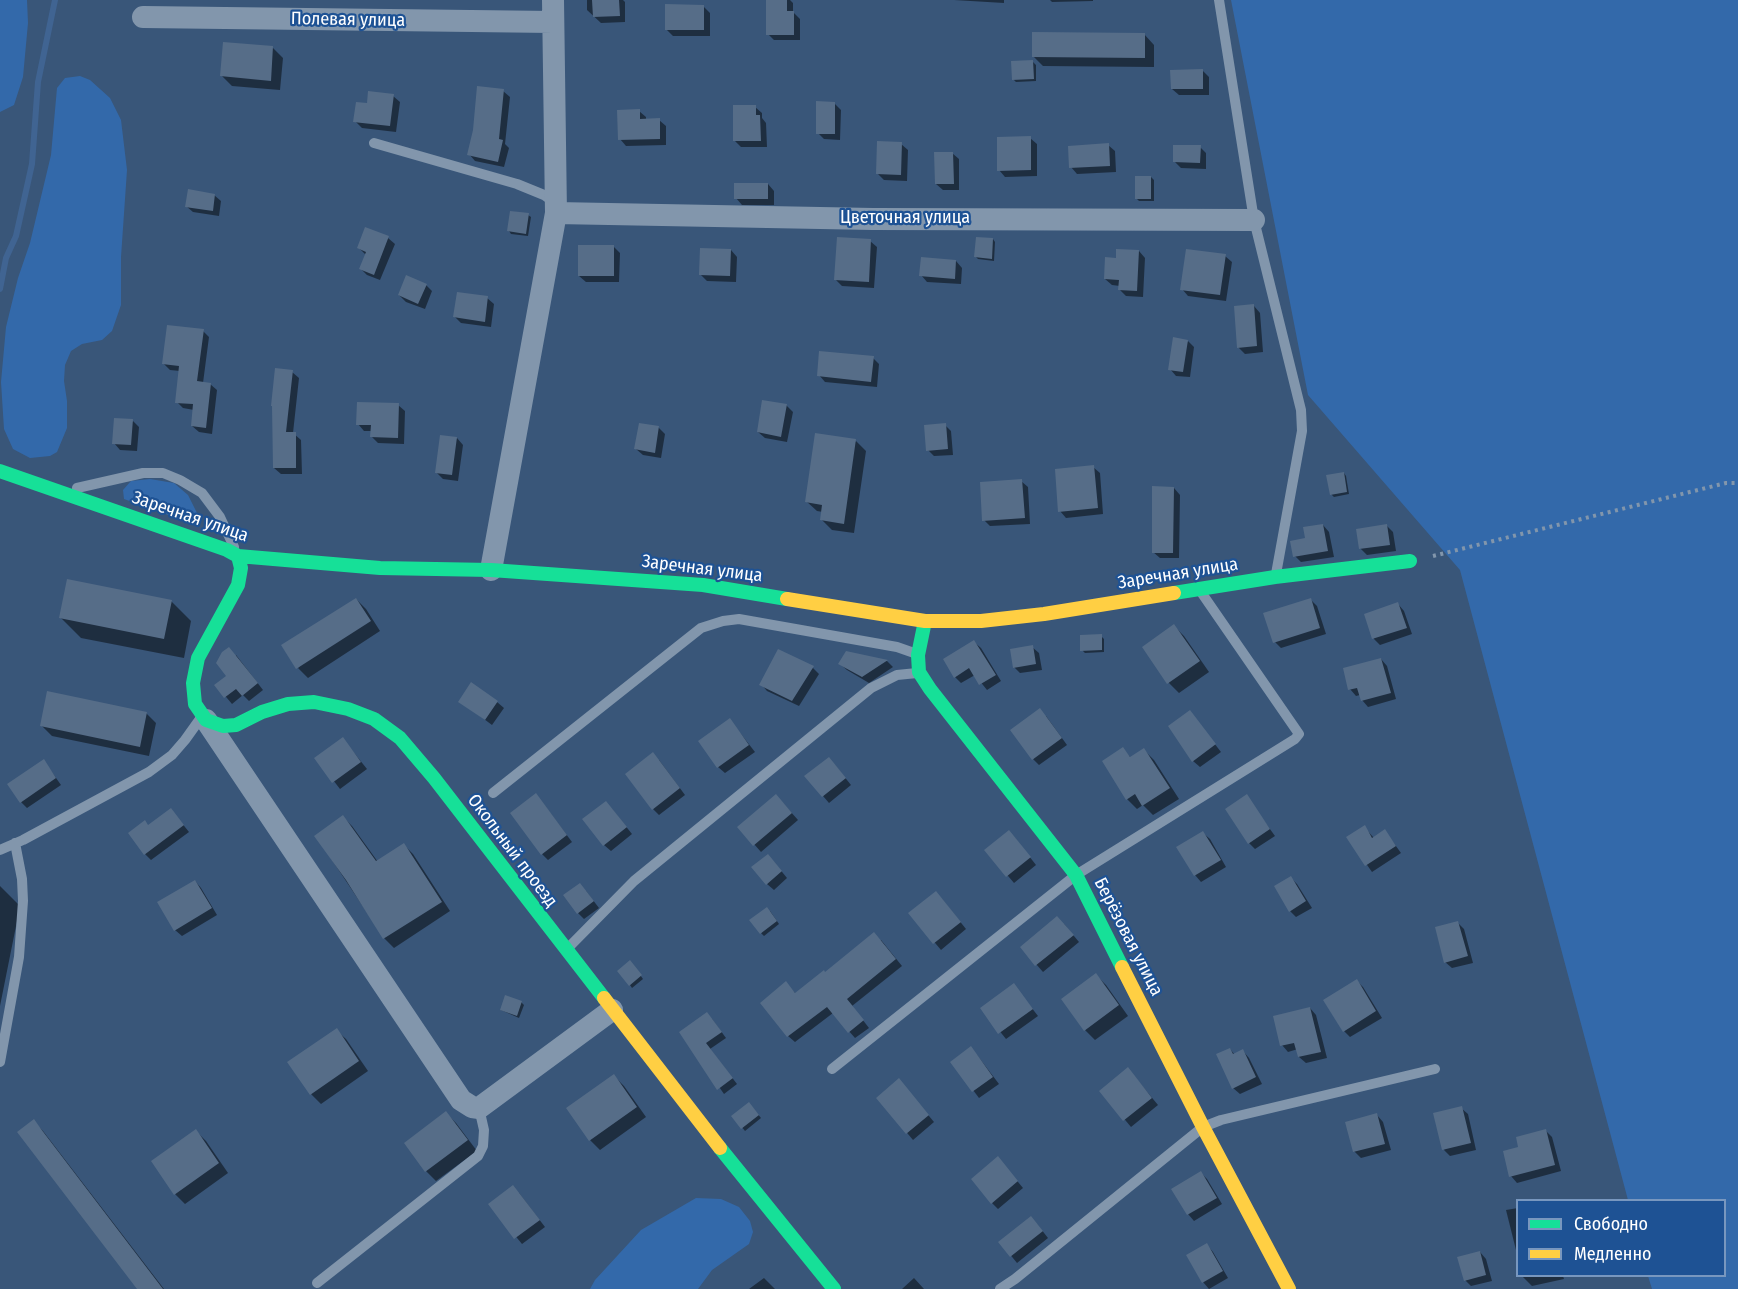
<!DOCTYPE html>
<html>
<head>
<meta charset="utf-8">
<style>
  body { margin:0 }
  #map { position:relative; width:1738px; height:1289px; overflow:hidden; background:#395679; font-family:"Fira Sans Condensed",sans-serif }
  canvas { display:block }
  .legend { position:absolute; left:1516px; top:1199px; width:210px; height:78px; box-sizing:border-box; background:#1e5294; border:2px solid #7897bf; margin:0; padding:8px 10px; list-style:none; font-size:18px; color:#fff }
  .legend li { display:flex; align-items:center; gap:12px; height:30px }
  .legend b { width:30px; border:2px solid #7897bf }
</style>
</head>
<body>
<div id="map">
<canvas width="1738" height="1289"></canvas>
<ul class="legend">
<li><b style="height:8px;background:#16e098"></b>Свободно</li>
<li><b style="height:8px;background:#ffcf43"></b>Медленно</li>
</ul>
</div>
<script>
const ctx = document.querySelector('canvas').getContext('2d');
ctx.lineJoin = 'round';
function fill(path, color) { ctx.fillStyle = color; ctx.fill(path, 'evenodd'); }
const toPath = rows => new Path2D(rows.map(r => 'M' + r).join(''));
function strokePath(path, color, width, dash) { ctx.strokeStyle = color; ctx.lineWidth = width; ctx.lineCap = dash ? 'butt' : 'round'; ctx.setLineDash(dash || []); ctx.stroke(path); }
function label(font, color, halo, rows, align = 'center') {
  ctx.font = font + ' "Fira Sans Condensed",sans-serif'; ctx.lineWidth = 4.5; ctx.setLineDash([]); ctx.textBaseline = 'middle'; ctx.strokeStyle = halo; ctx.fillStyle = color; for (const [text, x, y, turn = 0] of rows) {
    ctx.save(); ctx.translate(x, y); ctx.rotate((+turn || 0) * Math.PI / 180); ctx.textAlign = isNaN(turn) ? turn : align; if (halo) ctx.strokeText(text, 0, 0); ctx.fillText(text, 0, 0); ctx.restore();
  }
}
fill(toPath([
  [0,0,27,0,28,23,23,77,14,105,0,112],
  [1231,0,1738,0,1738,1289,1652,1289,1648,1276,1724,1276,1724,1200,1628,1200,1460,570,1308,395],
  [80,76,90,80,110,98,121,120,127,170,121,257,121,305,112,331,102,340,82,344,71,351,65,365,64,381,67,401,67,428,57,452,50,456,30,458,13,449,4,429,1,382,6,327,18,278,30,243,51,155,57,88,65,78],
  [150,479,174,483,188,495,198,515,185,521,124,499,123,490,131,481],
  [696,1198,721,1199,739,1207,750,1221,753,1232,749,1244,712,1270,698,1289,590,1289,595,1280,641,1230]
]), '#3369aa');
fill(toPath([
  [587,0,623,0,625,2,625,22,601,23,587,10],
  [768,0,790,0,793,3,793,12,800,19,800,40,774,40,768,34],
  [954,0,1004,0,1004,3],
  [1050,0,1093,0,1093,1,1052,2],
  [703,6,710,13,710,36,673,36,666,29],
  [1144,34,1154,45,1154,67,1043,66,1033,56],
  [273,48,283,58,280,90,232,86,222,76],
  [1033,62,1036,65,1036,81,1016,82,1013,79],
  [1202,70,1209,77,1209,95,1179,95,1172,89],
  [503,91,510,97,505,144,509,148,504,167,475,161,469,154],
  [393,96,400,102,396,132,362,128,355,121,368,105],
  [834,103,841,110,840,140,824,139,818,133],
  [755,107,762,113,762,118,766,123,767,147,741,147,735,141],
  [639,111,646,117,646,120,659,120,666,126,666,145,626,146,620,139],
  [1030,138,1037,144,1037,176,1005,177,999,170],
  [901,144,908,150,907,181,884,180,878,174],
  [1108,145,1115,151,1116,172,1077,174,1071,167],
  [1200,147,1206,153,1206,169,1181,168,1175,162],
  [952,153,959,159,959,190,943,190,936,184],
  [1151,177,1154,180,1154,201,1139,201,1137,199],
  [768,184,774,191,774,205,742,205,736,198],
  [214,195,221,201,219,216,193,212,186,206],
  [528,215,531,217,528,236,511,234,509,231],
  [388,238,395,244,380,280,367,275,361,269,366,255,359,248],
  [993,239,995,242,994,261,978,259,976,257],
  [870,241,877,247,874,288,842,286,836,280],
  [613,246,620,253,619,282,586,282,579,276],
  [731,250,737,257,736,282,707,281,700,274],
  [1139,251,1145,258,1143,297,1126,296,1120,290,1120,286,1112,285,1105,279,1117,259],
  [1225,256,1232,262,1226,301,1188,296,1182,289],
  [956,261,962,268,961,284,927,282,921,275],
  [426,285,432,291,425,309,406,302,399,295],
  [487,298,494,304,491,327,461,323,455,317],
  [1254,306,1260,313,1263,352,1245,354,1238,347],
  [203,331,209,337,203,383,210,384,217,390,212,434,199,432,192,426,194,410,183,408,177,402,180,371,170,370,163,363],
  [1188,341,1194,347,1190,377,1176,376,1170,369],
  [873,358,879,364,877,387,825,382,819,375],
  [292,372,299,378,293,433,301,440,302,474,281,474,274,468],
  [398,405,405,411,404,444,378,443,372,437,372,431,364,431,358,424],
  [786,405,793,412,787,442,765,438,758,432],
  [133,421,139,427,137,451,120,450,114,443],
  [945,425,951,431,953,455,934,456,928,450],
  [658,427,665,434,661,458,643,455,636,449],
  [457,438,463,445,458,481,443,479,436,472],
  [856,441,866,451,854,533,832,530,822,520,823,512,817,511,806,501],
  [1093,467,1100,473,1103,514,1066,518,1060,511],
  [1344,473,1346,476,1349,494,1334,497,1331,494],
  [1021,481,1028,487,1030,524,990,526,984,520],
  [1174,488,1180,495,1179,558,1160,558,1153,552],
  [1323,525,1329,532,1334,557,1301,562,1295,556,1306,539],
  [1387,526,1393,532,1396,551,1367,555,1360,548],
  [356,599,366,609,380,631,308,678,298,668],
  [1310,599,1317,606,1326,634,1281,648,1275,642],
  [171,601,191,621,184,658,81,638,61,618],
  [1398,604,1404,611,1412,634,1380,645,1374,639,1366,615],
  [1174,626,1184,636,1209,672,1179,693,1169,683],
  [1101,636,1104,639,1104,652,1085,653,1082,650],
  [974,642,981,648,1001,681,987,690,975,675,961,683,955,677],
  [1032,647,1039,653,1042,670,1020,673,1014,667],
  [847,653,887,661,893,667,869,683,847,670,840,664],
  [236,655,263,690,249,701,243,695,232,704,216,685,228,676],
  [1381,659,1387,666,1396,699,1368,707,1362,700,1360,695,1356,696,1350,689],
  [813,668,819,674,799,706,767,691,761,684],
  [460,701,497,702,504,708,492,725],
  [1190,712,1221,752,1200,767,1193,761],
  [146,713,156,723,149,756,52,736,42,726],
  [1046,716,1067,745,1039,765,1033,759],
  [730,720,755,752,725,773,718,767],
  [343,739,367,769,340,789,316,758],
  [1123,749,1131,758,1144,750,1154,760,1179,799,1153,815,1143,805,1137,809,1127,799],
  [659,760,685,795,659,815,653,809],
  [44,761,61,785,27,808,21,802],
  [835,765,851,785,829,803,823,796],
  [1246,796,1275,836,1255,849,1249,843],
  [542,802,572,842,548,860,542,854],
  [782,802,798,820,761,852,739,827],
  [612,809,632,834,611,851,604,845],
  [177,817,189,832,151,860,145,854,149,827],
  [343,817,352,826,378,862,404,845,413,854,450,911,394,948,384,938,316,836],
  [1364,827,1374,838,1385,831,1401,853,1372,872,1348,838],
  [1203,833,1210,839,1226,867,1201,882,1195,875],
  [1015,838,1036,865,1014,883,986,850],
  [774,862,787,878,774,890,767,884],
  [1291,878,1297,884,1312,908,1296,917,1290,911],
  [195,881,201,888,217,915,182,936,175,930],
  [0,886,20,906,0,1006],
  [586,891,599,908,584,919,578,913],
  [942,899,966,929,941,950,910,913],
  [770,911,779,924,764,936,761,933],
  [1458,923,1464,929,1473,963,1452,968,1445,962],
  [1064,924,1079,942,1043,972,1022,948],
  [881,940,902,966,852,1006,869,1028,855,1038,833,1013,795,1042,788,1036,792,990,796,994,825,974],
  [633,965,643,979,632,988,630,985],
  [1096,975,1106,985,1128,1016,1095,1040,1085,1030],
  [1357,981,1363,987,1382,1018,1350,1037,1344,1031],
  [1014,985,1038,1016,1006,1039,982,1009],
  [521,1002,524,1005,519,1018,501,1010],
  [1310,1008,1316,1015,1327,1058,1306,1063,1299,1057,1298,1049,1288,1052,1282,1045],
  [712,1019,726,1038,710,1049,737,1084,724,1094,681,1032],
  [336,1030,346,1039,368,1071,321,1104,311,1094,289,1062],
  [1230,1049,1235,1055,1243,1051,1249,1058,1262,1084,1240,1094,1233,1088],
  [977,1055,999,1084,979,1098,952,1062],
  [614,1076,624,1086,646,1117,600,1150,590,1140],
  [1134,1076,1158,1105,1131,1127,1101,1091],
  [905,1087,934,1122,913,1140,878,1098],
  [752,1107,761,1118,745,1131,733,1116],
  [1461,1108,1468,1114,1476,1150,1450,1156,1444,1150],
  [446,1113,456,1123,477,1151,436,1181,426,1171],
  [1377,1115,1383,1122,1391,1150,1361,1158,1354,1151],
  [33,1121,43,1131,164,1289,139,1289],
  [1545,1130,1552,1137,1561,1171,1517,1183,1511,1176,1520,1148],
  [196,1131,206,1141,228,1173,185,1204,175,1194],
  [1004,1165,1023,1188,998,1209,992,1203],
  [1201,1173,1207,1179,1222,1204,1194,1221,1188,1214],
  [519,1193,545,1227,522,1244,490,1205],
  [1518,1208,1518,1258,1506,1210],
  [1037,1224,1048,1238,1017,1263,1000,1242],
  [1207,1245,1213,1252,1228,1278,1209,1289,1203,1282],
  [1480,1252,1486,1259,1492,1281,1471,1286,1465,1280],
  [1522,1276,1563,1276,1564,1279,1532,1286],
  [764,1278,775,1289,749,1289],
  [914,1278,924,1289,902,1289]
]), '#0007');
strokePath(toPath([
  [0,289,6,258,16,236,32,164,38,82,55,0]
]), '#406492', 6);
fill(toPath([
  [592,0,619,0,620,16,593,17],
  [766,0,787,0,787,11,794,11,794,35,766,35],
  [665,4,704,5,704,30,665,30],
  [1032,32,1145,33,1145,58,1032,57],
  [223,42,273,46,271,81,220,76],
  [1033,60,1034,79,1012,80,1011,61],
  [1203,69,1203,89,1171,89,1170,70],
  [477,86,504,89,499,139,503,140,498,162,467,155,473,130],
  [368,91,394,94,390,126,353,122,356,102,367,103],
  [816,101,835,102,835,134,816,134],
  [733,105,756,105,756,115,760,115,761,141,733,141],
  [640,109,640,119,660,118,660,139,618,140,617,110],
  [1031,136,1031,170,997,171,997,137],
  [877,141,902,142,901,175,876,174],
  [1109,143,1110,166,1069,168,1068,146],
  [1173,145,1201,145,1200,163,1173,162],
  [934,152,953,152,954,184,935,184],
  [1135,176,1151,176,1151,199,1135,199],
  [734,183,768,183,768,199,734,199],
  [188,189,215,194,213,211,185,207],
  [510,211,529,213,526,234,507,231],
  [365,227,389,236,374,275,359,269,366,252,357,248],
  [837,237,871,239,869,282,834,280],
  [976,237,993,238,992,259,974,257],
  [578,245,614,245,614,276,578,276],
  [700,248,731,249,730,276,699,275],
  [1116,249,1139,250,1137,291,1118,290,1119,280,1104,279,1105,257,1116,258],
  [1186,249,1226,254,1220,295,1180,290],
  [921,257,956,260,955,279,919,276],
  [406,275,427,284,418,304,398,295],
  [457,292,488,296,485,322,453,317],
  [1254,304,1257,346,1237,348,1234,306],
  [167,325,204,329,197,381,211,383,206,428,191,426,193,404,175,403,179,366,162,364],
  [1173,337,1188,340,1183,372,1168,370],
  [819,351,874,356,871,382,817,376],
  [275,368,293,370,286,432,296,432,296,468,273,468,272,406,271,406],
  [762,400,787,404,781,437,757,432],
  [357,402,399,403,398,438,370,437,371,425,356,425],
  [114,418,133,419,131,445,112,444],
  [639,423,659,426,655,453,634,449],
  [946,423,948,449,926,451,924,425],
  [815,433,856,439,844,524,820,520,822,505,805,502],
  [440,435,457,437,452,475,435,473],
  [1094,465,1098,508,1058,512,1055,469],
  [1344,472,1347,492,1330,495,1326,475],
  [1022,479,1025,518,982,521,980,482],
  [1152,486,1174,487,1173,553,1152,553],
  [1323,524,1328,551,1293,557,1290,541,1305,538,1303,527],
  [1387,524,1390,545,1359,549,1356,529],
  [67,579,172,600,164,639,59,618],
  [356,598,371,621,296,669,281,645],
  [1311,598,1320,628,1273,643,1263,613],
  [1398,602,1407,628,1372,639,1364,614],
  [1174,624,1200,661,1167,684,1142,647],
  [1102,634,1102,650,1080,651,1080,635],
  [974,640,996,675,979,685,969,668,954,678,943,659],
  [1033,645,1036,664,1013,668,1010,649],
  [229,647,258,683,242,696,236,689,224,698,214,685,226,676,216,663,222,652],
  [778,649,814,666,792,701,759,685],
  [846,651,888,660,862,677,838,664],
  [1381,658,1391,693,1361,701,1357,688,1348,690,1343,668],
  [471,682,498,701,485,720,458,702],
  [47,691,147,712,140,747,40,726],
  [1040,708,1062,738,1032,760,1010,730],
  [1190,710,1216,744,1192,762,1168,726],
  [730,718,749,745,717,768,698,741],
  [343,737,361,762,332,783,314,758],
  [1123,747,1130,757,1144,748,1170,788,1142,806,1135,794,1126,800,1102,761],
  [653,752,680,788,652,810,625,774],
  [829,757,846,778,822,797,804,776],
  [44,759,56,778,20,803,7,784],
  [536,793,567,835,541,855,510,813],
  [776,794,792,813,753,846,737,827],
  [1247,794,1270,829,1248,844,1225,809],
  [606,801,627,827,603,846,582,819],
  [171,808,184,825,144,855,128,833,145,820,148,825],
  [343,815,376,861,404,843,442,902,383,939,346,880,314,836],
  [1365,825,1372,838,1385,829,1396,846,1365,866,1346,837],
  [1009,830,1031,857,1006,877,984,850],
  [1203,831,1221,860,1194,876,1176,847],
  [768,854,782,871,766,885,751,867],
  [1291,876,1306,901,1289,912,1274,886],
  [195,880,212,908,174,931,157,902],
  [580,883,594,901,577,914,563,895],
  [936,891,961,922,933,944,908,913],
  [767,907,777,921,760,934,749,920],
  [1057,916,1074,935,1035,966,1020,947],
  [1458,921,1468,956,1444,963,1435,927],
  [874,932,896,959,847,999,864,1020,848,1033,827,1007,787,1037,760,1003,786,981,795,993,824,970,825,972],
  [630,960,642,975,629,986,617,971],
  [1096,973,1119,1005,1084,1031,1061,999],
  [1357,979,1376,1011,1343,1032,1323,1000],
  [1014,983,1033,1009,998,1034,980,1008],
  [505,995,522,1001,517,1016,500,1010],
  [1310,1007,1321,1052,1298,1057,1294,1043,1280,1046,1273,1016],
  [707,1012,722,1032,706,1043,733,1078,717,1090,679,1032],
  [337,1028,359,1061,310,1095,287,1062],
  [971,1046,993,1077,972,1092,950,1062],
  [1230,1048,1233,1054,1243,1049,1256,1077,1232,1089,1216,1054],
  [1128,1067,1152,1098,1123,1121,1099,1091],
  [614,1074,637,1107,589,1141,566,1108],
  [899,1078,929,1115,906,1134,876,1098],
  [749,1102,759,1115,741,1129,731,1116],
  [1462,1106,1471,1143,1442,1150,1433,1113],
  [446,1111,468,1140,425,1172,404,1143],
  [1377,1113,1385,1144,1353,1152,1345,1122],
  [34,1119,41,1129,163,1289,137,1289,17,1132],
  [196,1129,219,1163,174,1195,151,1161],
  [1546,1129,1555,1165,1509,1177,1503,1151,1518,1147,1516,1137],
  [998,1156,1018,1181,991,1204,971,1179],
  [1201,1171,1217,1198,1187,1215,1171,1189],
  [513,1185,540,1220,514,1239,488,1204],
  [1031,1216,1043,1231,1010,1257,998,1242],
  [1207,1243,1223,1271,1202,1283,1186,1255],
  [1480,1251,1486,1275,1464,1281,1457,1257]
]), '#566d88');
strokePath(toPath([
  [1433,556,1726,483,1738,483]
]), '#8296ac', 4, [3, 4.5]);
strokePath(toPath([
  [1219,0,1254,220,1301,410,1302,431,1276,574],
  [374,143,517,184,544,195,555,203],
  [77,488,143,473,163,473,180,480,202,493,220,517,234,547],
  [493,793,701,628,723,621,739,619,897,647,917,654],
  [0,850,23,840,149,772,172,755,185,740,200,719],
  [568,948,634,881,871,688,897,675,917,673],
  [0,1062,19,957,23,901,22,879,15,843],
  [832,1069,1076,875,1295,739,1299,734,1201,592],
  [317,1283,478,1156,483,1146,484,1130,479,1108],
  [1000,1289,1015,1279,1203,1127,1221,1120,1435,1069]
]), '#8296ac', 10);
strokePath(toPath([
  [143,17,553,22],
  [556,213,873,219,1254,220],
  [491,570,556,213,553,0],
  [206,720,461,1100,472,1107,479,1108,612,1010]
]), '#8296ac', 22);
strokePath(toPath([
  [0,471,227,550,238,556,380,568,491,570,703,585,787,599],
  [238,556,241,568,238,585,198,658,193,683,195,704,206,720,223,726,236,725,262,712,288,704,314,702,348,709,374,719,400,738,434,778,604,998],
  [1174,593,1275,577,1410,561],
  [925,621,918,655,919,672,930,689,1076,875,1122,967],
  [720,1148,834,1289]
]), '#16e098', 14);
strokePath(toPath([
  [787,599,925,621,981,621,1044,614,1174,593],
  [1122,967,1203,1127,1289,1289],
  [604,998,720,1148]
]), '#ffcf43', 14);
label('18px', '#fff', '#1e5294', [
  ["Полевая улица",348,20,1],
  ["Цветочная улица",905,218],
  ["Заречная улица",190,517,19],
  ["Заречная улица",702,569,7],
  ["Заречная улица",1178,574,-9],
  ["Окольный проезд",512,851,53],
  ["Берёзовая улица",1128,937,63]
]);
</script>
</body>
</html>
